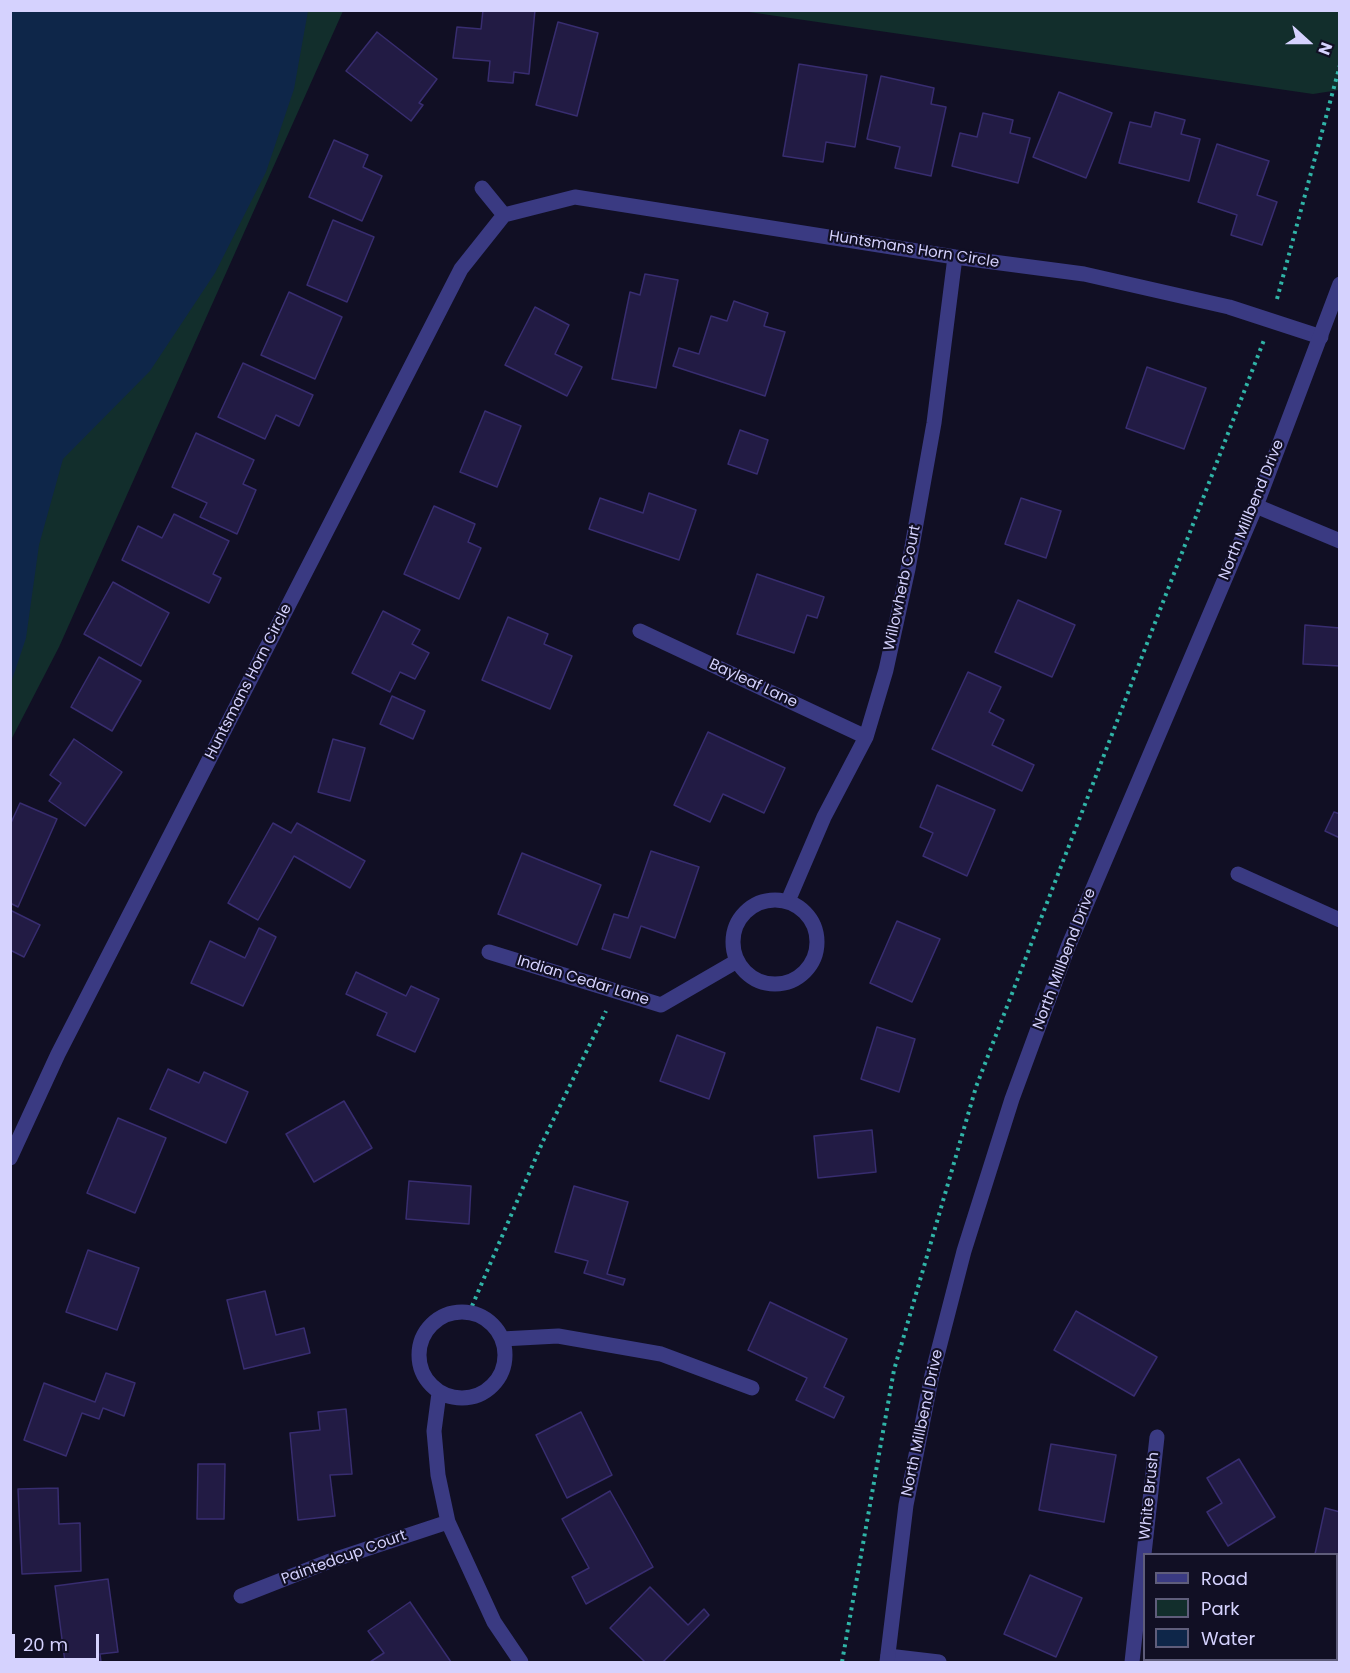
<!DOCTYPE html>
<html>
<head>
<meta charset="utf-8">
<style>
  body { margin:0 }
  #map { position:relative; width:1350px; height:1673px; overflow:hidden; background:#110f24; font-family:Poppins,sans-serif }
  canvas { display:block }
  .frame { position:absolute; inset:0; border:12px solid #d5d2fe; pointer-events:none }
  .legend { position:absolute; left:1143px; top:1553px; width:195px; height:108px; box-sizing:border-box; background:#110f24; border:2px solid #5f5d7b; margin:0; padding:8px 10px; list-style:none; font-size:18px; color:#d5d2fe }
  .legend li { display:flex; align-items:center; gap:12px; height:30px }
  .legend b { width:30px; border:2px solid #5f5d7b }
  .north { position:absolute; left:1278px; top:12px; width:60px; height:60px; -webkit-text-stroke:4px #110f24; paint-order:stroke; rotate:111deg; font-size:16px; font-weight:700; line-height:24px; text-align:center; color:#d5d2fe }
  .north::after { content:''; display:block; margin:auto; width:21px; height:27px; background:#d5d2fe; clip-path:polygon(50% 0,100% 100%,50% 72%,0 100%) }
  .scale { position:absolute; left:12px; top:1634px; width:87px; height:27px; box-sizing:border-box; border:3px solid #d5d2fe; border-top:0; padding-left:8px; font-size:18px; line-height:21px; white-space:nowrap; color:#d5d2fe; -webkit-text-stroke:4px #110f24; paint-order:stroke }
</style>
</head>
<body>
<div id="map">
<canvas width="1350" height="1673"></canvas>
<div class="frame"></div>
<ul class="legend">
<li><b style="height:8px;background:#3a3a82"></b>Road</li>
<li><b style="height:16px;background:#122e2c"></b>Park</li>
<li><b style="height:16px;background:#0e2649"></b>Water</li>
</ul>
<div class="north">N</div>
<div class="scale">20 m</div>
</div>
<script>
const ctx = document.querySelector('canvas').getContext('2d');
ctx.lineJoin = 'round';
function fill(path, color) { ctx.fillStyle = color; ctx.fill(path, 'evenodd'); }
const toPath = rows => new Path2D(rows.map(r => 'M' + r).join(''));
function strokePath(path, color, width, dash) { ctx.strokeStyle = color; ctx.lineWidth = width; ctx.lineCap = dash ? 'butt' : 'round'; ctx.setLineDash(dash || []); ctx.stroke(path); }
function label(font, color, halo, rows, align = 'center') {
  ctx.font = font + ' Poppins,sans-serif'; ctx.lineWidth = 4.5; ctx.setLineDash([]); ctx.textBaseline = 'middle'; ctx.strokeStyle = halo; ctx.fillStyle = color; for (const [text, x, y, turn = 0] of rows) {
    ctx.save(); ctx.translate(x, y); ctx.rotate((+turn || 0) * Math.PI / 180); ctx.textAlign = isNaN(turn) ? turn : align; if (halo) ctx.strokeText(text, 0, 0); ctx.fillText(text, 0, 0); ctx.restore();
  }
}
fill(toPath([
  [11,11,343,11,59,647,11,740],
  [742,11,1339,11,1339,90,1313,94]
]), '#122e2c');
fill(toPath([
  [11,10,308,11,294,89,266,172,215,273,150,371,63,459,39,545,26,638,11,683]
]), '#0e2649');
const building = toPath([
  [483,10,535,10,529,74,514,72,513,83,488,81,490,61,453,58,457,27,481,29,483,10],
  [558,22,598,33,577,116,536,105,558,22],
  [377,32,437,79,419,103,423,105,411,121,346,71,377,32],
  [799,64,867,75,855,147,826,142,823,162,783,156,799,64],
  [881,76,934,88,931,104,946,107,931,176,895,168,900,147,867,139,881,76],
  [1059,92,1112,113,1086,178,1033,157,1059,92],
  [1155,112,1185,120,1181,134,1200,139,1189,181,1119,163,1130,122,1151,127,1155,112],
  [983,113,1013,120,1010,133,1030,138,1018,183,952,166,960,133,977,137,983,113],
  [334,140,368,155,363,167,382,176,362,221,309,197,334,140],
  [1217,144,1269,161,1257,195,1277,202,1262,245,1231,235,1237,215,1198,202,1217,144],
  [333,220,374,237,347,302,307,285,333,220],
  [645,274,678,280,656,388,612,379,630,292,640,295,645,274],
  [289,292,342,317,315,379,261,355,289,292],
  [734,301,768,313,764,326,785,332,765,396,673,366,679,348,699,354,711,316,727,321,734,301],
  [535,307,569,325,555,354,582,367,567,396,505,365,535,307],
  [243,363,313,395,299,426,276,415,265,439,218,417,243,363],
  [1147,367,1206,388,1184,449,1126,428,1147,367],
  [485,411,521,426,497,487,460,472,485,411],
  [740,430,768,440,757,474,728,464,740,430],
  [196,433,254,460,243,484,256,490,237,534,200,517,207,503,172,487,196,433],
  [649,493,696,510,679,560,589,529,600,498,643,513,649,493],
  [1021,498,1061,511,1046,558,1005,544,1021,498],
  [434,506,475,524,468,542,481,548,459,599,404,574,434,506],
  [174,514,229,541,213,574,221,578,209,603,122,560,138,526,162,538,174,514],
  [757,574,824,597,817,618,807,615,794,653,737,634,757,574],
  [113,582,169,613,141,666,84,634,113,582],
  [1018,600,1075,625,1052,677,995,652,1018,600],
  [383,611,420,630,412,644,429,653,415,679,400,672,390,692,352,673,383,611],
  [508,617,548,634,544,644,572,656,550,709,482,680,508,617],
  [1305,625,1340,628,1340,666,1303,664,1305,625],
  [99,657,141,681,112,731,71,707,99,657],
  [968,672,1001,687,989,712,1004,720,992,745,1034,765,1022,791,932,749,968,672],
  [392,696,425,711,413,739,380,724,392,696],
  [708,732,785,768,764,813,723,794,710,822,674,805,708,732],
  [74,739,122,772,85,826,49,801,61,783,50,775,74,739],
  [333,739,365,748,350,801,318,792,333,739],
  [937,785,995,810,967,876,923,856,933,833,920,827,937,785],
  [20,803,57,819,18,907,10,903,10,825,20,803],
  [1334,812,1340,814,1340,838,1325,831,1334,812],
  [273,823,291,833,297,823,365,861,350,888,294,856,258,920,228,903,273,823],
  [651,851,699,867,675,938,641,926,630,958,602,949,614,914,628,918,651,851],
  [522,853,601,885,577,945,498,914,522,853],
  [10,910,40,925,24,957,10,950,10,910],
  [897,921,940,939,912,1002,870,983,897,921],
  [259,928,276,937,243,1006,191,983,210,941,245,958,259,928],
  [356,972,406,996,411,986,439,999,415,1052,377,1035,387,1013,346,994,356,972],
  [877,1027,915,1039,899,1092,861,1079,877,1027],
  [677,1035,725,1053,709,1099,660,1081,677,1035],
  [168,1069,199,1083,204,1072,248,1092,226,1143,150,1109,168,1069],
  [344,1101,372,1148,314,1182,286,1134,344,1101],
  [118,1118,166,1138,135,1213,87,1193,118,1118],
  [872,1130,876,1172,818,1178,814,1136,872,1130],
  [409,1181,471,1186,469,1224,406,1219,409,1181],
  [574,1186,628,1202,607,1274,625,1279,623,1285,584,1273,588,1261,555,1252,574,1186],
  [88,1250,139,1268,117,1330,66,1312,88,1250],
  [265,1291,276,1335,304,1328,310,1353,244,1369,227,1300,265,1291],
  [770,1302,847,1339,824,1387,844,1397,834,1418,796,1400,807,1378,748,1350,770,1302],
  [1076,1311,1157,1357,1134,1396,1054,1350,1076,1311],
  [106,1373,135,1383,124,1416,103,1408,99,1419,82,1413,66,1456,24,1440,44,1383,95,1402,106,1373],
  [346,1409,352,1474,330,1475,335,1516,298,1520,290,1433,320,1430,318,1412,346,1409],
  [581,1412,612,1475,567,1498,536,1435,581,1412],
  [1051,1444,1116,1455,1104,1522,1039,1510,1051,1444],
  [1239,1459,1275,1517,1228,1546,1207,1512,1222,1503,1207,1478,1239,1459],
  [198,1464,225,1464,224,1519,197,1519,198,1464],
  [58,1488,59,1524,80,1523,81,1571,22,1574,18,1489,58,1488],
  [610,1491,653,1567,586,1604,572,1577,589,1568,562,1519,610,1491],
  [1325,1508,1340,1512,1340,1575,1336,1588,1336,1554,1315,1554,1325,1508],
  [1030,1575,1082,1598,1056,1657,1004,1634,1030,1575],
  [108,1579,118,1652,100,1654,101,1662,65,1662,55,1586,108,1579],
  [650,1587,688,1625,704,1609,709,1615,663,1662,645,1662,610,1628,650,1587],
  [410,1602,451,1662,370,1662,384,1653,368,1631,410,1602]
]);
fill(building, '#221b44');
strokePath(building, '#382d70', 1.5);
strokePath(toPath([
  [1277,299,1340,65],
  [469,1313,543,1141,606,1011],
  [842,1662,894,1370,976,1087,1264,340]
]), '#30b4a7', 4, [3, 4.5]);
strokePath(toPath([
  [482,188,504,215],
  [1256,506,1340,541],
  [640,631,866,737],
  [1238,874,1340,920],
  '733 942a42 42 0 1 1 84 0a42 42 0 1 1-84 0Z',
  [788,901,824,817,866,737,886,670,908,569,934,423,955,257],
  [489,952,661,1005,737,961],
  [10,1158,58,1054,461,269,504,215,575,197,955,257,1084,274,1229,307,1321,337],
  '419 1355a43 43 0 1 1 86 0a43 43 0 1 1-86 0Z',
  [502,1339,558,1336,661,1354,752,1388],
  [439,1393,434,1431,438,1475,448,1522,494,1622,521,1662],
  [241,1596,330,1561,448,1522],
  [888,1656,939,1662],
  [1132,1662,1157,1437]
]), '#3a3a82', 15);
strokePath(toPath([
  [887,1662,906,1505,932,1375,964,1251,1012,1099,1068,947,1256,506,1340,284]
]), '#3a3a82', 15);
label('15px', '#d5d2fe', '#110f24', [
  ["Huntsmans Horn Circle",914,250,9],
  ["North Millbend Drive",1252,510,-68],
  ["Willowherb Court",903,588,-78],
  ["Huntsmans Horn Circle",249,682,-63],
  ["Bayleaf Lane",753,684,25],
  ["North Millbend Drive",1065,959,-69],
  ["Indian Cedar Lane",583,981,17],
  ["North Millbend Drive",923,1423,-78],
  ["White Brush",1150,1496,-84],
  ["Paintedcup Court",344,1558,-20]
]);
</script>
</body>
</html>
